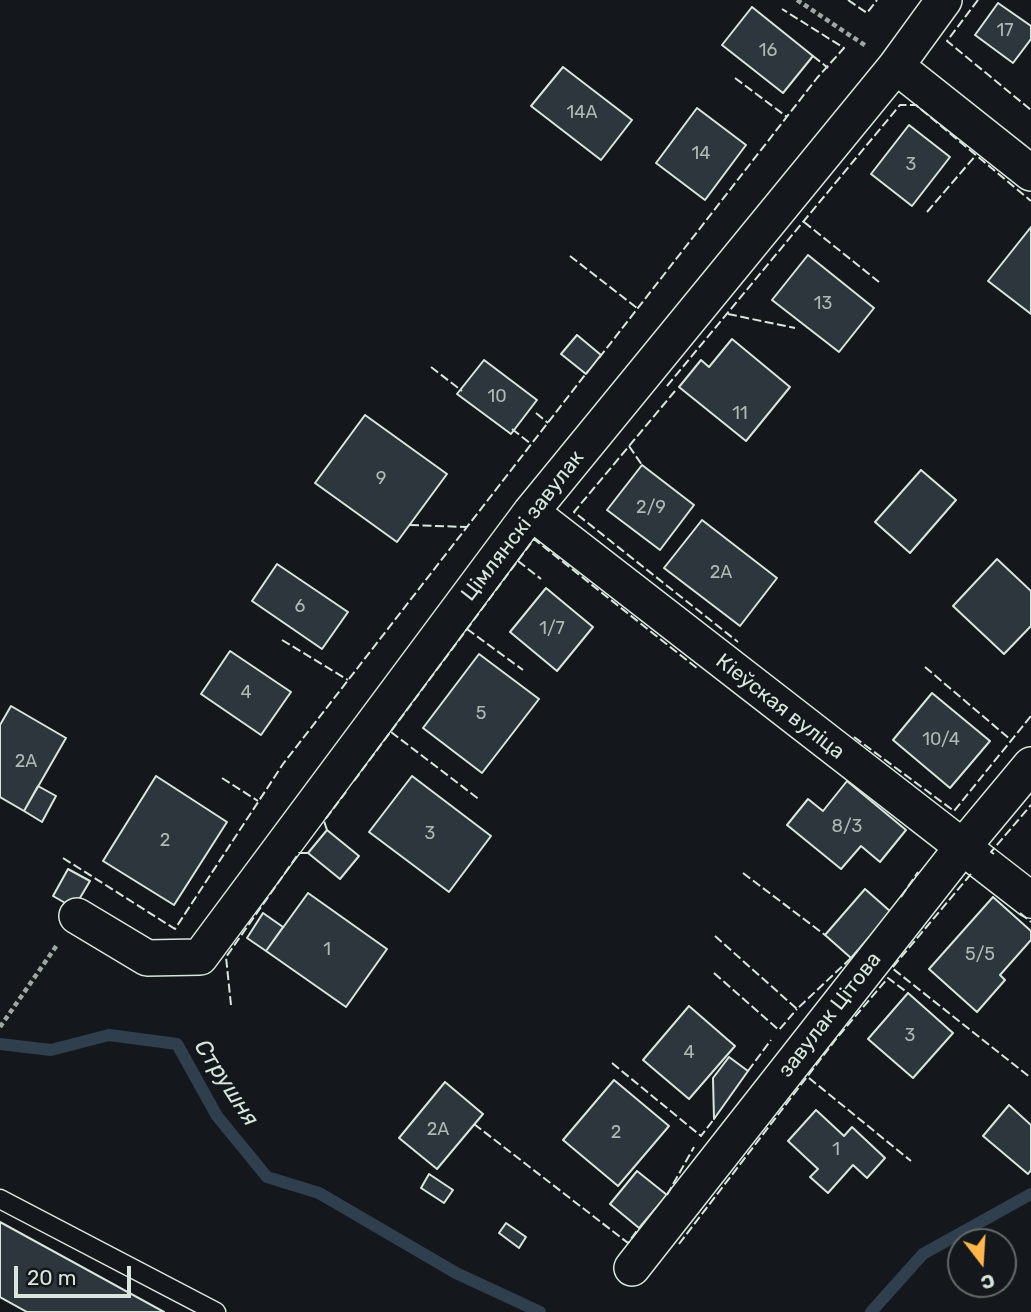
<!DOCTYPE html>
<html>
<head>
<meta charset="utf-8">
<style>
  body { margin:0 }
  #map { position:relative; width:1031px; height:1312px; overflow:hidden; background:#14181c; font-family:Rubik,sans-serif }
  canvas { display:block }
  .north { position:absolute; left:947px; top:1228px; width:70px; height:70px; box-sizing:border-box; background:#14181c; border:2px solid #626a69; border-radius:50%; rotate:163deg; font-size:19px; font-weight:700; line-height:28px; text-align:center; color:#d8e6dc }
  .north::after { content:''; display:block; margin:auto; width:24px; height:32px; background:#ffb74d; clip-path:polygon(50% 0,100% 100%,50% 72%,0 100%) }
  .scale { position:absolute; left:14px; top:1266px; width:117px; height:32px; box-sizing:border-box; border:4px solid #d8e6dc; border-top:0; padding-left:9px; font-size:21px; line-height:24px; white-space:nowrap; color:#d8e6dc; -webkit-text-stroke:5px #14181c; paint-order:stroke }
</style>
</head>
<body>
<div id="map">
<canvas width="1031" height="1312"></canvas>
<div class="north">С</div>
<div class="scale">20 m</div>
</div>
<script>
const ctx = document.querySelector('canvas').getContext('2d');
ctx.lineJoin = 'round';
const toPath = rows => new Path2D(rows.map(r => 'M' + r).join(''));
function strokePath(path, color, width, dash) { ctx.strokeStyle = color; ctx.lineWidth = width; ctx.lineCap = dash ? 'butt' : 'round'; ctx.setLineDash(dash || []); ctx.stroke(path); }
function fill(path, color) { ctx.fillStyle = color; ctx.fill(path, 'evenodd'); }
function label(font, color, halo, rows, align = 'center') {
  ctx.font = font + ' Rubik,sans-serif'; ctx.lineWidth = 5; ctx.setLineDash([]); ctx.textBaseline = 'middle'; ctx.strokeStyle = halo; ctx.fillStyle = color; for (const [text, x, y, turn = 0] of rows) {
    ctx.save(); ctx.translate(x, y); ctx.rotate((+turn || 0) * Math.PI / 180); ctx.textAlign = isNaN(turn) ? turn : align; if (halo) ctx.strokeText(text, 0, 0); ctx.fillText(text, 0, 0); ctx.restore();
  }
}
strokePath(toPath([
  [0,1044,51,1050,109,1035,177,1044,217,1116,267,1177,319,1193,456,1273,540,1312],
  [871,1312,923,1254,1031,1194]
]), '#2f3f4d', 12);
const building = toPath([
  [998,3,1031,26,1031,39,1013,63,975,35,998,3],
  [752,7,813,56,783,93,722,45,752,7],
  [563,67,632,120,601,160,531,106,563,67],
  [697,108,746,145,705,200,656,163,697,108],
  [909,125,950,157,912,206,871,174,909,125],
  [1031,227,1031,314,988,281,1031,227],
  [808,255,874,308,839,352,772,300,808,255],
  [577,335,601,355,586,374,561,354,577,335],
  [732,339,790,387,746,441,679,387,701,360,709,367,732,339],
  [484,360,537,400,511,434,457,394,484,360],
  [365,415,447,474,397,542,315,483,365,415],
  [642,465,694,505,660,550,607,510,642,465],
  [921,470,956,500,910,553,875,522,921,470],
  [702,520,777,578,740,626,664,568,702,520],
  [997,559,1031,591,1031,626,1004,654,953,606,997,559],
  [277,564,348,612,322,649,252,601,277,564],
  [546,588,593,627,557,671,510,632,546,588],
  [230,651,291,692,261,735,201,694,230,651],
  [479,654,539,699,482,773,423,728,479,654],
  [932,693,990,741,950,788,893,740,932,693],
  [11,706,66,738,24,811,0,797,0,725,11,706],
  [156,776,227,822,174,905,103,861,156,776],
  [412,776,491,836,449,892,369,832,412,776],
  [847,781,906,830,880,862,861,846,841,869,787,825,808,799,823,811,847,781],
  [38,786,56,796,42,822,24,811,38,786],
  [327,830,359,856,340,879,308,853,327,830],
  [68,869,90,881,74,908,53,896,68,869],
  [865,889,891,912,851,958,825,935,865,889],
  [308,893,387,949,346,1007,266,951,308,893],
  [993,897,1031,931,1031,940,1000,975,1005,980,977,1012,929,969,993,897],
  [263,913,283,927,266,951,247,938,263,913],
  [908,993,953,1033,913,1078,868,1039,908,993],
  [689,1006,735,1046,689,1099,643,1060,689,1006],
  [729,1057,748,1071,714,1119,713,1078,729,1057],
  [614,1080,669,1126,618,1186,563,1140,614,1080],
  [445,1082,483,1114,437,1169,399,1138,445,1082],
  [1009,1105,1031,1125,1031,1170,1028,1174,983,1136,1009,1105],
  [816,1110,844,1136,852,1127,885,1158,867,1178,853,1165,828,1193,810,1177,818,1169,788,1141,816,1110],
  [637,1171,667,1195,639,1228,610,1204,637,1171],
  [429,1174,453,1190,444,1203,421,1188,429,1174],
  [0,1222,164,1312,27,1312,0,1297,0,1222],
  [506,1223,526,1237,519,1248,499,1233,506,1223]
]);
fill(building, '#2c363c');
strokePath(building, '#d8e6dc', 2);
const lane = toPath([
  [0,1199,216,1312]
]);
const street = toPath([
  [896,66,1031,173],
  [531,512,1031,900],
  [77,916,147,958,200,957,531,512,896,66,944,0],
  [632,1268,961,849,1031,765]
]);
strokePath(lane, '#d8e6dc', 21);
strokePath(street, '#d8e6dc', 38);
strokePath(toPath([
  [797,0,866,46],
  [0,1027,57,945]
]), '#9da8a2', 4.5, [5, 3.5]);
strokePath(lane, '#14181c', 18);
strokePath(street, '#14181c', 35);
strokePath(toPath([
  [848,0,867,13,877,0],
  [978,0,947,41,1031,110],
  [813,56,828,68],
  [735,78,787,117],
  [927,212,976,155],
  [804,222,879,282],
  [570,256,637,308],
  [728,314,795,328],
  [599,358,817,78,844,48,782,9],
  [431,367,462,391],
  [667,386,900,105,916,105,1031,201],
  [675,391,574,512,738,642],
  [536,413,548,423],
  [512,429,531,444],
  [629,446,642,465],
  [410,525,467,527],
  [518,561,541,579],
  [467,629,523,670],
  [282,640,348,680],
  [925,667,1011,740],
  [391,732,480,800],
  [854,737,954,811,1031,716],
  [222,778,258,801],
  [354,781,534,539,698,669],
  [327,830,324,821,346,792],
  [994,854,991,852,1031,805],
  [63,858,175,929,283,764,588,371],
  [743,873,825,935],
  [971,874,892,968,1031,1078],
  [901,897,918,872],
  [1020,913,1031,922],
  [715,936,797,1009,851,958],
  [714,973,779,1030,797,1009],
  [231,1005,226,957,299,853,308,853],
  [612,1063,701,1136,714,1119],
  [748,1071,771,1040],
  [809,1078,911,1161],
  [474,1124,628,1243,639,1228],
  [667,1195,694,1147],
  [679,1244,836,1039,888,978,908,993]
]), '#d8e6dc', 2, [9, 3.5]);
label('18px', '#adbab4', null, [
  ["17",1005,31],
  ["16",768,51],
  ["14А",582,113],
  ["14",701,154],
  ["3",911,165],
  ["13",823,304],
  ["10",497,397],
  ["11",740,414],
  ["9",381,479],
  ["2/9",651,508],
  ["2А",721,573],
  ["6",300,607],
  ["1/7",552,629],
  ["4",246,693],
  ["5",481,714],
  ["10/4",941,740],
  ["2А",26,762],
  ["8/3",847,827],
  ["3",430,834],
  ["2",165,841],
  ["1",327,950],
  ["5/5",980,955],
  ["3",910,1036],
  ["4",689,1053],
  ["2А",438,1130],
  ["2",616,1133],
  ["1",836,1150]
]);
label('21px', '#d8e6dc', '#14181c', [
  ["Цімлянскі завулак",523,526,-52],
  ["Кіеўская вуліца",780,707,38],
  ["завулак Цітова",830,1015,-52]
]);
label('italic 23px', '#d8e6dc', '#14181c', [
  ["Струшня",226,1083,57]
]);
</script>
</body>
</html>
